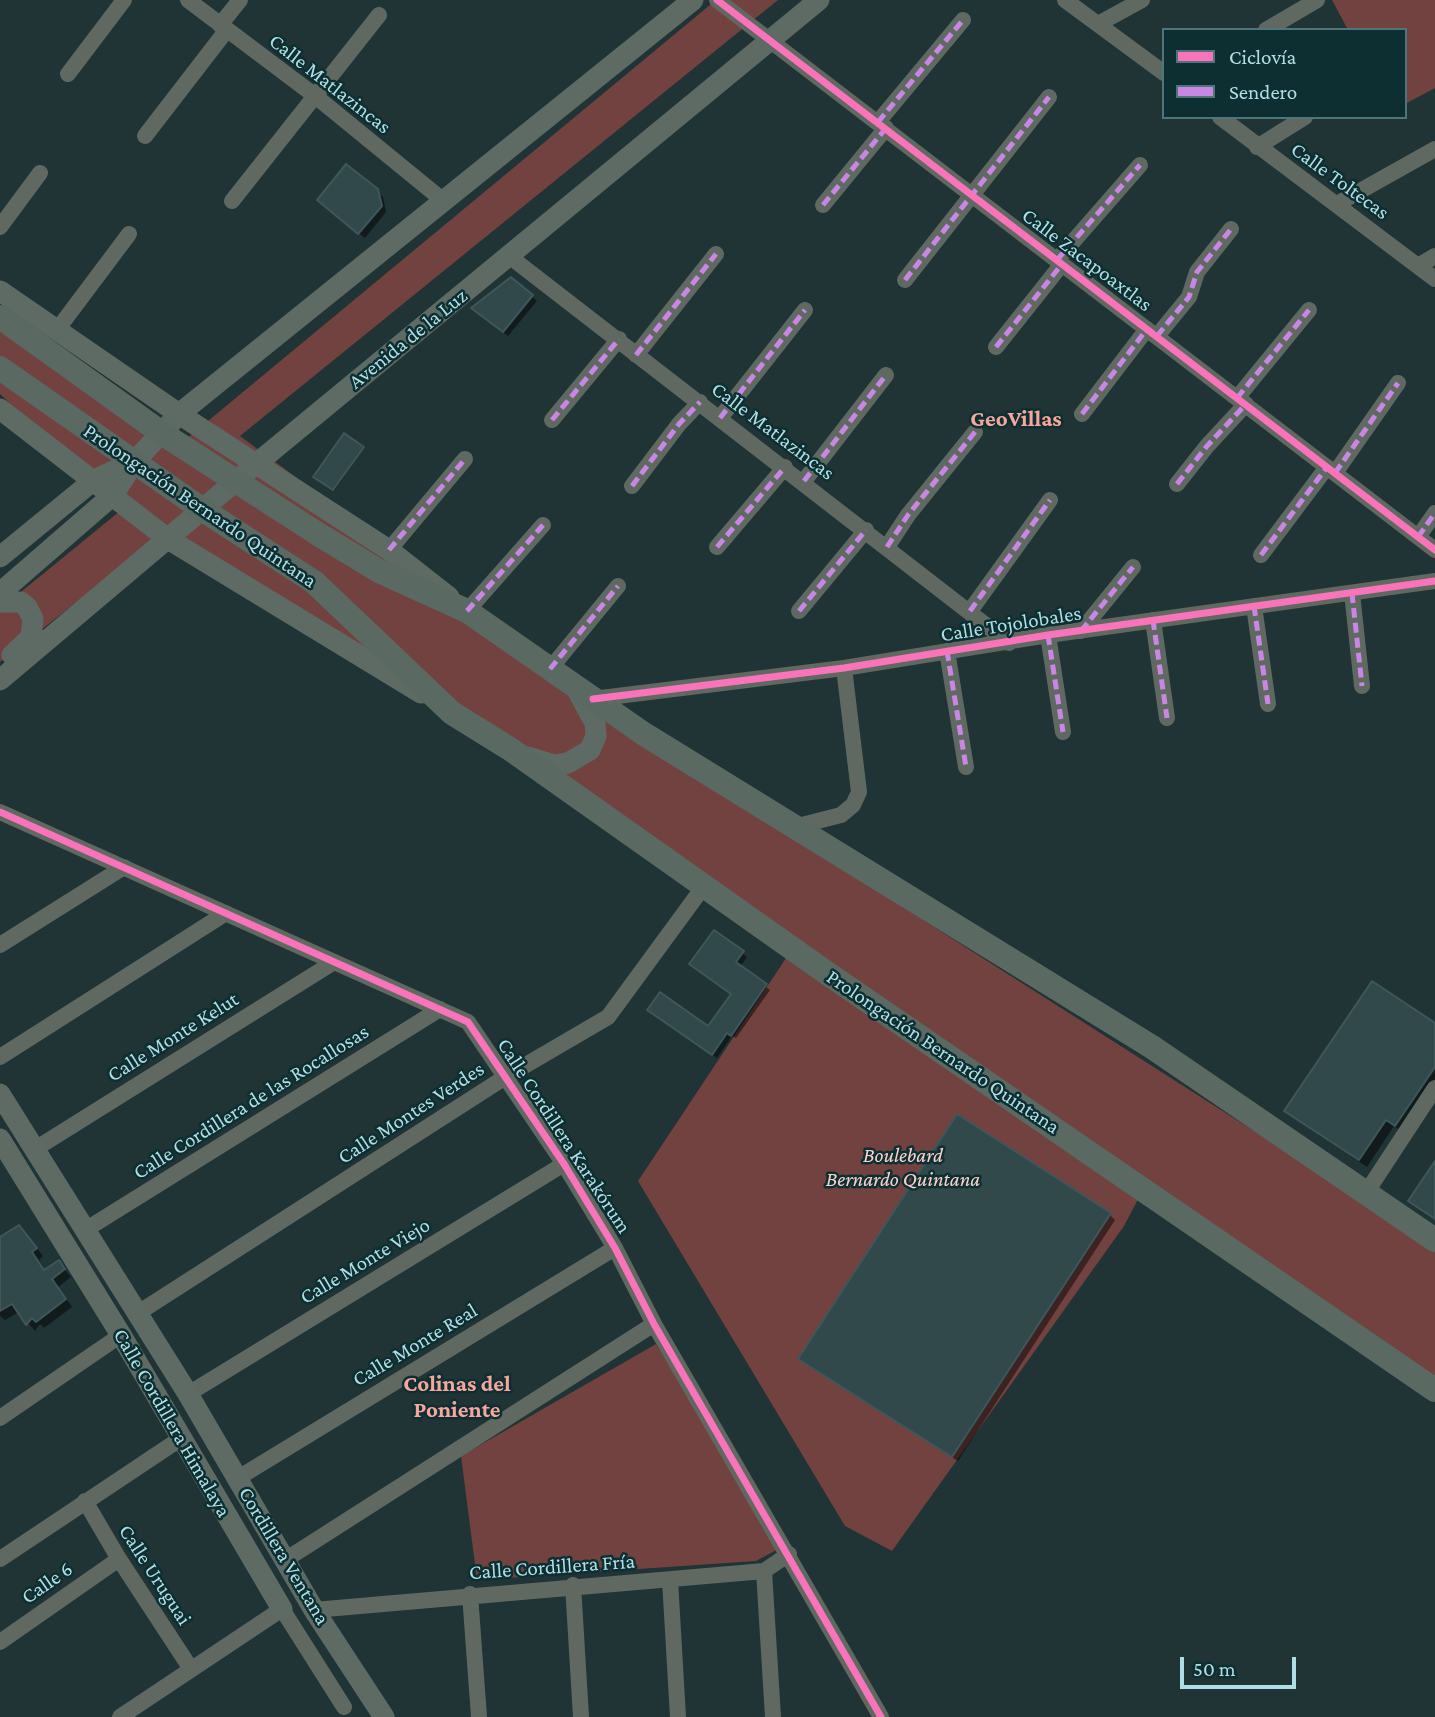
<!DOCTYPE html>
<html>
<head>
<meta charset="utf-8">
<style>
  body { margin:0 }
  #map { position:relative; width:1435px; height:1717px; overflow:hidden; background:#203335; font-family:"Crimson Pro",serif }
  canvas { display:block }
  .legend { position:absolute; left:1162px; top:28px; width:245px; height:91px; box-sizing:border-box; background:#0d2f32; border:2px solid #4e7579; margin:0; padding:9px 12px; list-style:none; font-size:21px; color:#b0dee4 }
  .legend li { display:flex; align-items:center; gap:14px; height:35px }
  .legend b { width:35px; border:2px solid #4e7579 }
  .scale { position:absolute; left:1180px; top:1657px; width:116px; height:32px; box-sizing:border-box; border:4px solid #b0dee4; border-top:0; padding-left:9px; font-size:21px; line-height:24px; white-space:nowrap; color:#b0dee4; -webkit-text-stroke:5px #0d2f32; paint-order:stroke }
</style>
</head>
<body>
<div id="map">
<canvas width="1435" height="1717"></canvas>
<ul class="legend">
<li><b style="height:9px;background:#fb73b8"></b>Ciclovía</li>
<li><b style="height:9px;background:#c787e3"></b>Sendero</li>
</ul>
<div class="scale">50 m</div>
</div>
<script>
const ctx = document.querySelector('canvas').getContext('2d');
ctx.lineJoin = 'round';
function fill(path, color) { ctx.fillStyle = color; ctx.fill(path, 'evenodd'); }
const toPath = rows => new Path2D(rows.map(r => 'M' + r).join(''));
function strokePath(path, color, width, dash) { ctx.strokeStyle = color; ctx.lineWidth = width; ctx.lineCap = dash ? 'butt' : 'round'; ctx.setLineDash(dash || []); ctx.stroke(path); }
function label(font, color, halo, rows, align = 'center') {
  ctx.font = font + ' "Crimson Pro",serif'; ctx.lineWidth = 5; ctx.setLineDash([]); ctx.textBaseline = 'middle'; ctx.strokeStyle = halo; ctx.fillStyle = color; for (const [text, x, y, turn = 0] of rows) {
    ctx.save(); ctx.translate(x, y); ctx.rotate((+turn || 0) * Math.PI / 180); ctx.textAlign = isNaN(turn) ? turn : align; if (halo) ctx.strokeText(text, 0, 0); ctx.fillText(text, 0, 0); ctx.restore();
  }
}
fill(toPath([
  [716,0,778,0,240,436,727,795,1356,1196,1435,1250,1435,1381,1146,1184,1124,1226,892,1551,845,1526,638,1181,798,940,631,821,156,540,0,662,0,609,120,511,0,394,0,328,179,445],
  [1332,0,1435,0,1435,88,1405,104,1405,30,1348,30],
  [656,1344,784,1546,756,1561,477,1580,461,1456]
]), '#71423f');
fill(toPath([
  [376,191,383,197,386,212,365,238,325,205],
  [532,296,537,301,508,336,478,312],
  [344,435,363,449,335,490,316,477],
  [715,932,747,957,740,967,770,990,736,1038,732,1036,717,1058,653,1013,709,1028,732,995],
  [1435,1025,1435,1085,1403,1132,1394,1126,1367,1167,1287,1111],
  [1109,1214,1115,1220,958,1461,806,1364],
  [26,1234,43,1256,39,1260,46,1271,59,1263,71,1277,58,1287,72,1307,44,1328,40,1324,35,1331,19,1312,5,1320,0,1316,0,1239]
]), '#0007');
const building = toPath([
  [346,164,378,189,382,206,358,234,317,200,346,164],
  [511,277,533,295,503,332,471,308,511,277],
  [344,433,364,447,333,490,313,477,344,433],
  [714,930,744,951,736,962,767,984,731,1036,727,1033,712,1055,647,1010,660,992,708,1026,731,994,689,964,714,930],
  [1372,981,1435,1023,1435,1067,1395,1126,1386,1120,1359,1160,1284,1111,1372,981],
  [957,1114,1111,1213,952,1457,798,1359,957,1114],
  [1435,1161,1435,1219,1408,1201,1435,1161],
  [19,1225,37,1248,32,1252,44,1270,59,1260,65,1269,52,1279,66,1299,36,1322,32,1318,26,1325,12,1304,0,1311,0,1237,19,1225]
]);
fill(building, '#32494b');
strokePath(building, '#3d575a', 2);
strokePath(toPath([
  [188,0,314,95,445,202],
  [717,0,1435,550],
  [1065,0,1164,73],
  [1098,24,1142,0],
  [220,25,240,0],
  [1266,30,1317,0],
  [68,74,124,0],
  [1220,117,1435,279],
  [878,122,963,20],
  [145,136,226,31],
  [1257,147,1305,117],
  [232,201,379,15],
  [1337,204,1435,149],
  [823,205,886,128],
  [0,227,40,173],
  [509,256,1009,643],
  [1057,260,1140,165],
  [1418,266,1435,256],
  [905,280,1049,97],
  [57,330,129,234],
  [1157,336,1189,297,1197,272,1231,229],
  [996,347,1062,264],
  [636,355,716,254],
  [1237,398,1309,310],
  [1082,414,1147,329],
  [720,418,805,310],
  [552,420,619,339],
  [1335,473,1398,383],
  [804,481,886,375],
  [1177,484,1207,446,1246,404],
  [632,486,679,424,700,402],
  [1418,537,1435,513],
  [717,547,785,467],
  [887,547,908,515,975,432],
  [389,550,465,459],
  [1261,555,1327,467],
  [1352,593,1362,686],
  [1254,606,1268,704],
  [467,611,543,525],
  [799,611,866,530],
  [970,611,1050,500],
  [1153,620,1167,718],
  [1081,631,1133,567],
  [1048,635,1063,732],
  [947,651,966,767],
  [550,669,618,586],
  [593,699,844,668,1048,635,1435,581],
  [0,812,468,1022,564,1164,615,1248,654,1324,881,1717],
  [794,827,841,815,853,805,859,792,844,668],
  [0,945,124,867],
  [0,1057,226,913],
  [35,1149,334,962],
  [1366,1193,1435,1088],
  [85,1230,440,1009],
  [138,1313,507,1076,608,1017,704,886],
  [188,1394,564,1164],
  [0,1418,121,1335],
  [238,1478,615,1248],
  [85,1501,119,1559,191,1669],
  [0,1559,180,1439],
  [285,1560,654,1324],
  [764,1571,773,1717],
  [670,1580,678,1717],
  [573,1585,581,1717],
  [470,1594,479,1717],
  [314,1610,764,1571,789,1554],
  [0,1642,119,1559],
  [120,1717,282,1609,344,1707]
]), '#5f6962', 16);
strokePath(toPath([
  [0,291,179,414,389,550,449,597],
  [0,409,168,539,421,693],
  [0,557,94,480,135,461],
  [0,593,113,495,135,461,179,414,693,0],
  [0,602,21,602,27,607,33,619,31,637,12,655],
  [0,680,256,464,819,0],
  [528,757,554,765,568,763,590,750,596,736,595,723,576,688],
  [0,1094,188,1394,314,1610,384,1717],
  [0,1139,121,1335,282,1609]
]), '#5e6a64', 21);
strokePath(toPath([
  [0,317,163,434,318,534,379,571,467,611,644,734,1152,1047,1435,1240],
  [0,368,203,510,314,582,452,713,510,749,824,971,1435,1390]
]), '#5b6963', 24);
strokePath(toPath([
  [878,122,963,20],
  [823,205,886,128],
  [1057,260,1140,165],
  [905,280,1049,97],
  [1157,336,1189,297,1197,272,1231,229],
  [996,347,1062,264],
  [636,355,716,254],
  [1237,398,1309,310],
  [1082,414,1147,329],
  [720,418,805,310],
  [552,420,619,339],
  [1335,473,1398,383],
  [804,481,886,375],
  [1177,484,1207,446,1246,404],
  [632,486,679,424,700,402],
  [1418,537,1435,513],
  [717,547,785,467],
  [887,547,908,515,975,432],
  [389,550,465,459],
  [1261,555,1327,467],
  [1352,593,1362,686],
  [1254,606,1268,704],
  [467,611,543,525],
  [799,611,866,530],
  [970,611,1050,500],
  [1153,620,1167,718],
  [1081,631,1133,567],
  [1048,635,1063,732],
  [947,651,966,767],
  [550,669,618,586]
]), '#c787e3', 5, [10, 5]);
strokePath(toPath([
  [717,0,1435,550],
  [593,699,844,668,1048,635,1435,581],
  [0,812,468,1022,564,1164,615,1248,654,1324,881,1717]
]), '#fb73b8', 7);
label('21px', '#b0dee4', '#0d2f32', [
  ["Calle Matlazincas",330,84,38],
  ["Calle Toltecas",1340,181,36],
  ["Calle Zacapoaxtlas",1087,260,37],
  ["Avenida de la Luz",408,339,-39],
  ["Calle Matlazincas",773,431,37],
  ["Prolongación Bernardo Quintana",200,506,34],
  ["Calle Tojolobales",1011,624,-9],
  ["Calle Monte Kelut",173,1037,-32],
  ["Prolongación Bernardo Quintana",943,1052,34],
  ["Calle Cordillera de las Rocallosas",251,1102,-32],
  ["Calle Montes Verdes",411,1113,-33],
  ["Calle Cordillera Karakórum",564,1136,57],
  ["Calle Monte Viejo",365,1261,-31],
  ["Calle Monte Real",415,1345,-31],
  ["Calle Cordillera Himalaya",172,1423,60],
  ["Cordillera Ventana",284,1556,59],
  ["Calle Cordillera Fría",552,1567,-4],
  ["Calle Uruguai",155,1575,57],
  ["Calle 6",47,1583,-35]
]);
label('italic 21px', '#fdd1cc', '#0d2f32', [
  ["Boulebard",903,1156],
  ["Bernardo Quintana",903,1180]
]);
label('bold 23px', '#faa69f', '#0d2f32', [
  ["GeoVillas",1016,419],
  ["Colinas del",457,1384],
  ["Poniente",457,1410]
]);
</script>
</body>
</html>
